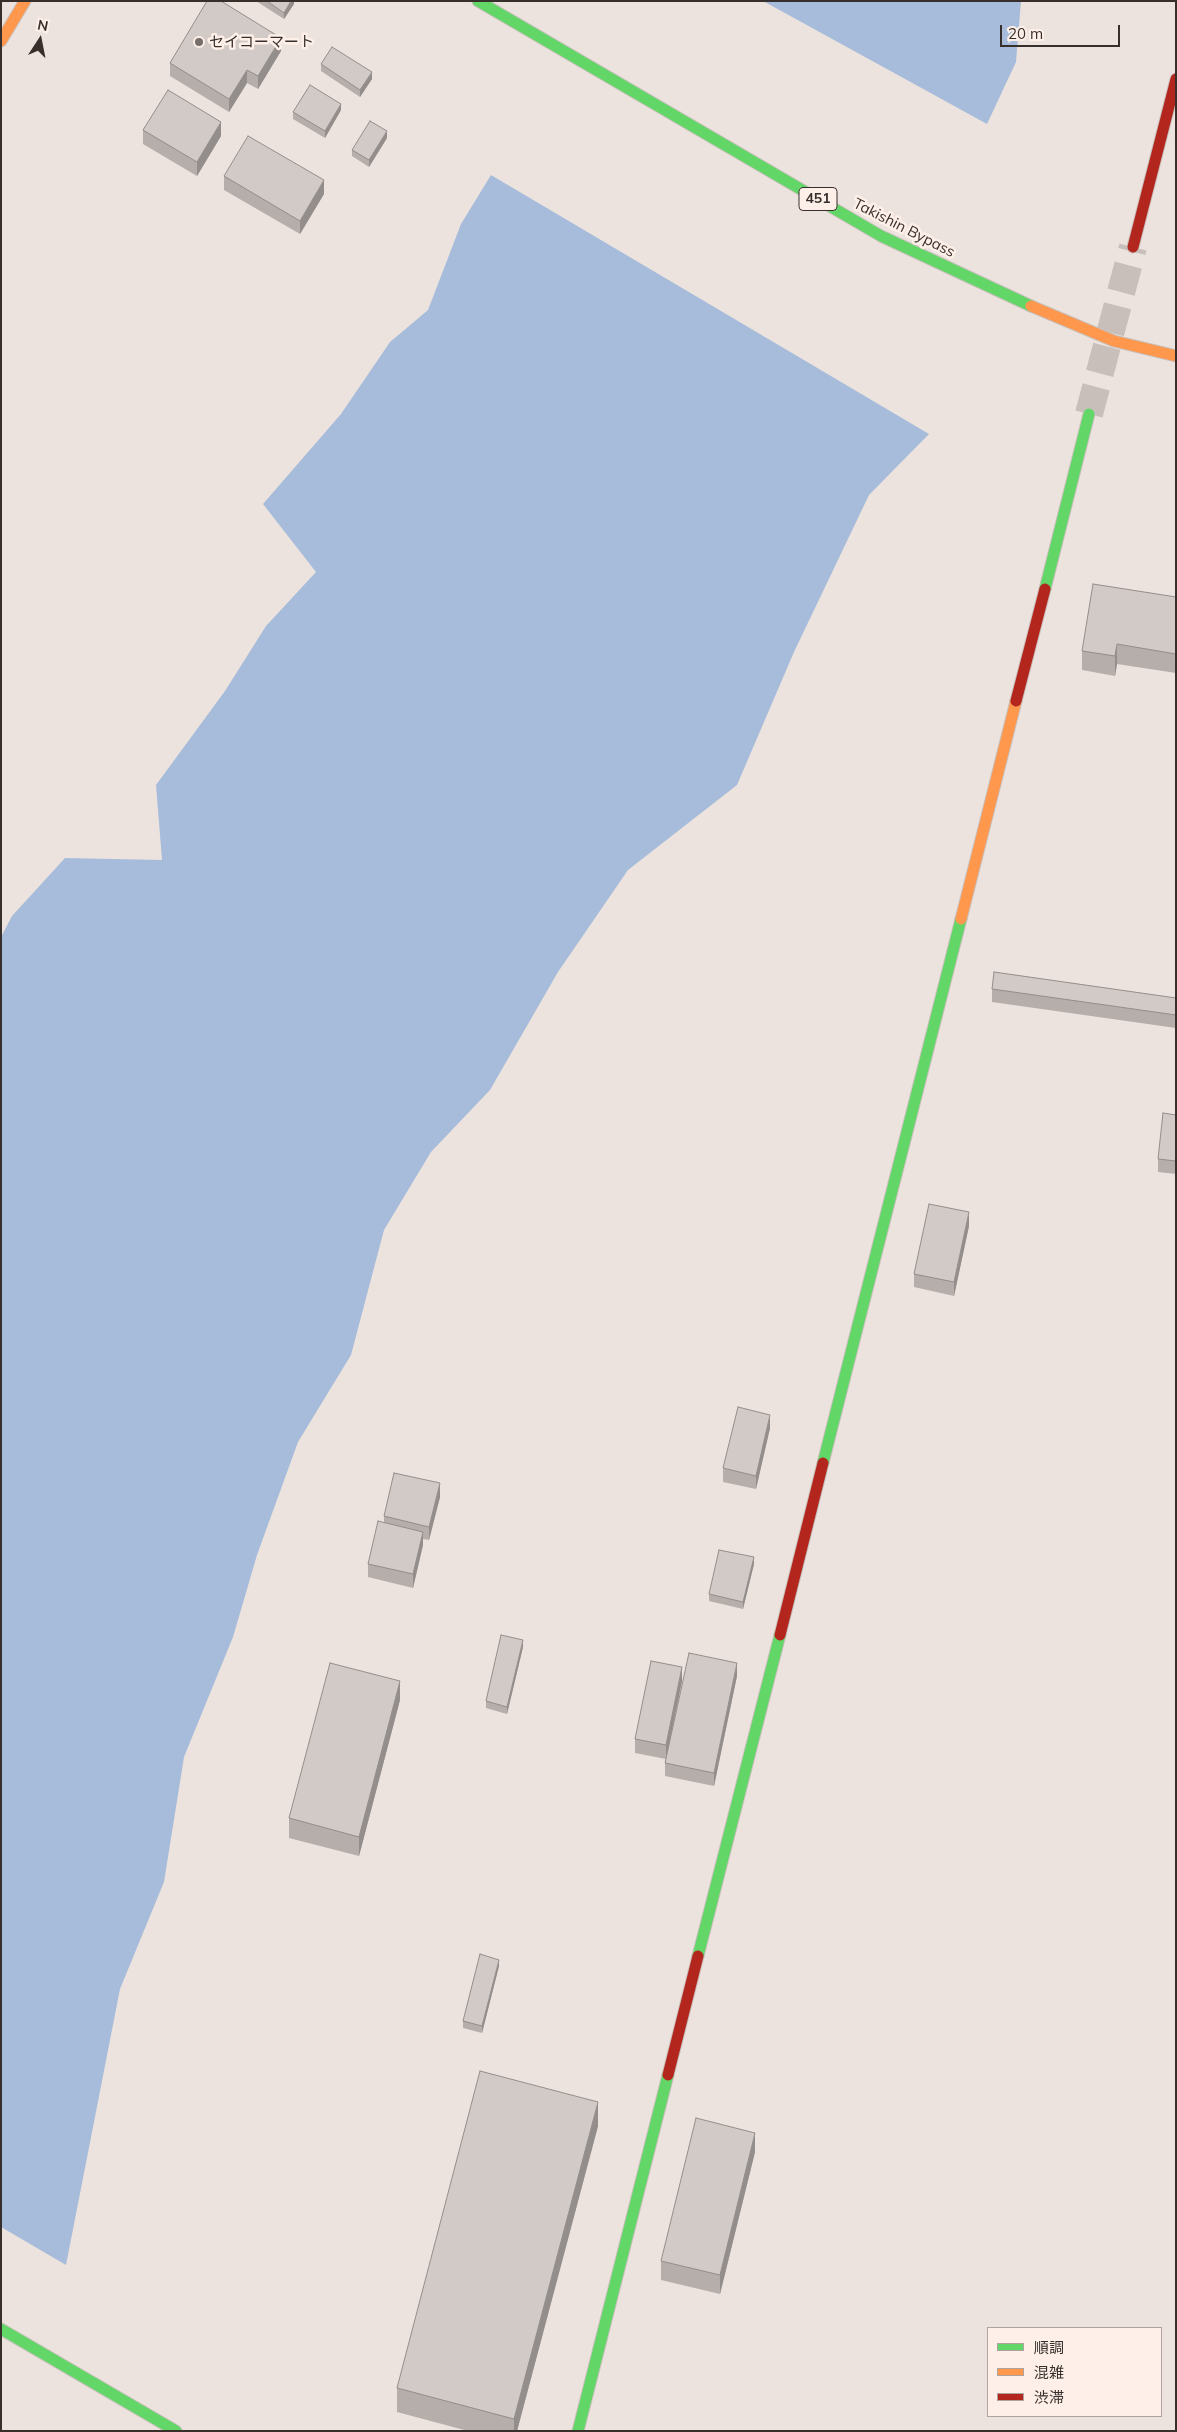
<!DOCTYPE html>
<html>
<head>
<meta charset="utf-8">
<style>
  body { margin:0 }
  #map { position:relative; width:1177px; height:2432px; overflow:hidden; background:#ede3de; font-family:Mulish,"Noto Sans JP",sans-serif }
  canvas { display:block }
  .frame { position:absolute; inset:0; border:2px solid #362f2c; pointer-events:none }
  .legend { position:absolute; left:987px; top:2327px; width:175px; height:90px; box-sizing:border-box; background:#fef0e8; border:1px solid #aea39d; margin:0; padding:6px 9px; list-style:none; font-size:15px; color:#362f2c }
  .legend li { display:flex; align-items:center; gap:10px; height:25px }
  .legend b { width:25px; border:1px solid #aea39d }
  .north { position:absolute; left:15px; top:15px; width:50px; height:50px; -webkit-text-stroke:4px #fef0e8; paint-order:stroke; rotate:11deg; font-size:14px; font-weight:700; line-height:20px; text-align:center; color:#362f2c }
  .north::after { content:''; display:block; margin:auto; width:18px; height:22px; background:#362f2c; clip-path:polygon(50% 0,100% 100%,50% 72%,0 100%) }
  .scale { position:absolute; left:1000px; top:25px; width:120px; height:22px; box-sizing:border-box; border:2px solid #362f2c; border-top:0; padding-left:6px; font-size:15px; line-height:18px; white-space:nowrap; color:#362f2c; -webkit-text-stroke:4px #fef0e8; paint-order:stroke }
</style>
</head>
<body>
<div id="map">
<canvas width="1177" height="2432"></canvas>
<div class="frame"></div>
<ul class="legend">
<li><b style="height:6px;background:#63d668"></b>順調</li>
<li><b style="height:6px;background:#ff974d"></b>混雑</li>
<li><b style="height:6px;background:#b3261e"></b>渋滞</li>
</ul>
<div class="north">N</div>
<div class="scale">20 m</div>
</div>
<script>
const ctx = document.querySelector('canvas').getContext('2d');
ctx.lineJoin = 'round';
function fill(path, color) { ctx.fillStyle = color; ctx.fill(path, 'evenodd'); }
const toPath = rows => new Path2D(rows.map(r => 'M' + r).join(''));
function strokePath(path, color, width, dash) { ctx.strokeStyle = color; ctx.lineWidth = width; ctx.lineCap = dash ? 'butt' : 'round'; ctx.setLineDash(dash || []); ctx.stroke(path); }
function label(font, color, halo, rows, align = 'center') {
  ctx.font = font + ' Mulish,"Noto Sans JP",sans-serif'; ctx.lineWidth = 5; ctx.setLineDash([]); ctx.textBaseline = 'middle'; ctx.strokeStyle = halo; ctx.fillStyle = color; for (const [text, x, y, turn = 0] of rows) {
    ctx.save(); ctx.translate(x, y); ctx.rotate((+turn || 0) * Math.PI / 180); ctx.textAlign = isNaN(turn) ? turn : align; if (halo) ctx.strokeText(text, 0, 0); ctx.fillText(text, 0, 0); ctx.restore();
  }
}
fill(toPath([
  [763,1,1021,1,1016,62,987,124],
  [491,175,929,434,869,495,794,652,737,785,628,870,558,972,490,1090,431,1152,384,1230,351,1355,298,1442,257,1555,233,1637,184,1757,164,1882,120,1989,66,2265,1,2227,1,937,12,916,65,858,162,860,156,785,225,691,266,626,316,572,263,504,341,414,390,342,428,310,461,224]
]), '#a6bcda');
strokePath(toPath([
  [1089,414,1133,247]
]), '#c8bfba', 28, [28, 14]);
const fast = toPath([
  [478,1,881,236,1031,306],
  [1045,589,1089,414],
  [823,1463,961,919],
  [698,1956,780,1635],
  [1,2329,176,2431],
  [578,2431,668,2075]
]);
const slow = toPath([
  [1,41,25,1],
  [1031,306,1114,341,1176,356],
  [961,919,1016,701]
]);
const jam = toPath([
  [1133,247,1176,79],
  [1016,701,1045,589],
  [780,1635,823,1463],
  [668,2075,698,1956]
]);
strokePath(fast, '#c8c0bc', 13);
strokePath(slow, '#c8c0bc', 13);
strokePath(jam, '#c8c0bc', 13);
strokePath(fast, '#63d668', 11);
strokePath(slow, '#ff974d', 11);
strokePath(jam, '#b3261e', 11);
fill(toPath([
  [256,1,294,1,294,4,284,19],
  [281,51,258,89,247,83,229,112,170,76,170,63],
  [321,64,372,79,360,97,321,71],
  [341,110,325,138,293,119,293,112],
  [143,130,221,136,197,176,143,144],
  [387,138,369,167,352,156,352,150],
  [224,176,324,194,300,234,224,190],
  [1176,597,1176,673,1117,664,1115,676,1082,670,1082,651],
  [992,989,1176,998,1176,1028,992,1002],
  [1176,1115,1176,1174,1158,1172,1158,1159],
  [969,1226,954,1296,914,1287,914,1274],
  [770,1428,756,1489,723,1482,723,1468],
  [440,1497,429,1540,423,1539,423,1545,413,1588,368,1577,368,1564,384,1522,384,1516],
  [754,1564,743,1609,709,1601,709,1594],
  [523,1647,507,1714,486,1708,486,1701],
  [737,1676,714,1786,665,1776,665,1763],
  [682,1681,666,1759,635,1753,635,1739],
  [400,1700,359,1856,289,1838,289,1818],
  [499,1966,482,2033,463,2028,463,2021],
  [598,2126,517,2431,468,2431,397,2412,397,2388],
  [755,2152,720,2294,661,2280,661,2261]
]), '#b5aeaa');
fill(toPath([
  [291,1,294,1,294,4,284,19,284,13],
  [281,38,281,51,258,89,258,76],
  [247,70,247,83,229,112,229,99],
  [372,72,372,79,360,97,360,90],
  [341,104,341,110,325,138,325,131],
  [221,122,221,136,197,176,197,162],
  [387,131,387,138,369,167,369,160],
  [324,180,324,194,300,234,300,221],
  [1117,644,1117,664,1115,676,1115,656],
  [969,1212,969,1226,954,1296,954,1282],
  [770,1415,770,1428,756,1489,756,1476],
  [440,1483,440,1497,429,1540,429,1527],
  [423,1532,423,1545,413,1588,413,1574],
  [754,1557,754,1564,743,1609,743,1602],
  [523,1640,523,1647,507,1714,507,1707],
  [737,1663,737,1676,714,1786,714,1773],
  [682,1667,682,1681,666,1759,666,1745],
  [400,1681,400,1700,359,1856,359,1837],
  [499,1960,499,1966,482,2033,482,2026],
  [598,2102,598,2126,517,2431,514,2431,514,2419],
  [755,2133,755,2152,720,2294,720,2275]
]), '#938d8b');
const building = toPath([
  [207,1,221,1,281,38,258,76,247,70,229,99,170,63,207,1],
  [267,1,291,1,284,13,267,1],
  [332,47,372,72,360,90,321,64,332,47],
  [310,85,341,104,325,131,293,112,310,85],
  [168,90,221,122,197,162,143,130,168,90],
  [370,121,387,131,369,160,352,150,370,121],
  [248,136,324,180,300,221,224,176,248,136],
  [1093,584,1176,597,1176,654,1117,644,1115,656,1082,651,1093,584],
  [994,972,1176,998,1176,1015,992,989,994,972],
  [1163,1113,1176,1115,1176,1161,1158,1159,1163,1113],
  [929,1204,969,1212,954,1282,914,1274,929,1204],
  [738,1407,770,1415,756,1476,723,1468,738,1407],
  [394,1473,440,1483,429,1527,384,1516,394,1473],
  [378,1521,423,1532,413,1574,368,1564,378,1521],
  [719,1550,754,1557,743,1602,709,1594,719,1550],
  [501,1635,523,1640,507,1707,486,1701,501,1635],
  [689,1653,737,1663,714,1773,665,1763,689,1653],
  [651,1661,682,1667,666,1745,635,1739,651,1661],
  [330,1663,400,1681,359,1837,289,1818,330,1663],
  [480,1954,499,1960,482,2026,463,2021,480,1954],
  [480,2071,598,2102,514,2419,397,2388,480,2071],
  [696,2118,755,2133,720,2275,661,2261,696,2118]
]);
fill(building, '#d2cac6');
strokePath(building, '#938d8b', 1);
for (const [x, y, r, color] of [
  [199,42,5,"#766e6a"]
]) { const dot = new Path2D(); dot.arc(x, y, r, 0, 2 * Math.PI); ctx.fillStyle = color; ctx.fill(dot); strokePath(dot, '#fef0e8', 2); }
for (const [x, y, w] of [
  [818,199,38]
]) { const box = new Path2D(); box.roundRect(x - w / 2, y - 11.5, w, 23, 4); ctx.fillStyle = '#fef0e8'; ctx.fill(box); strokePath(box, '#362f2c', 1); }
label('bold 14px', '#362f2c', null, [
  ["451",818,199]
]);
label('15px', '#362f2c', '#fef0e8', [
  ["セイコーマート",209,42]
], 'left');
label('15px', '#362f2c', '#fef0e8', [
  ["Takishin Bypass",904,228,27]
]);
</script>
</body>
</html>
